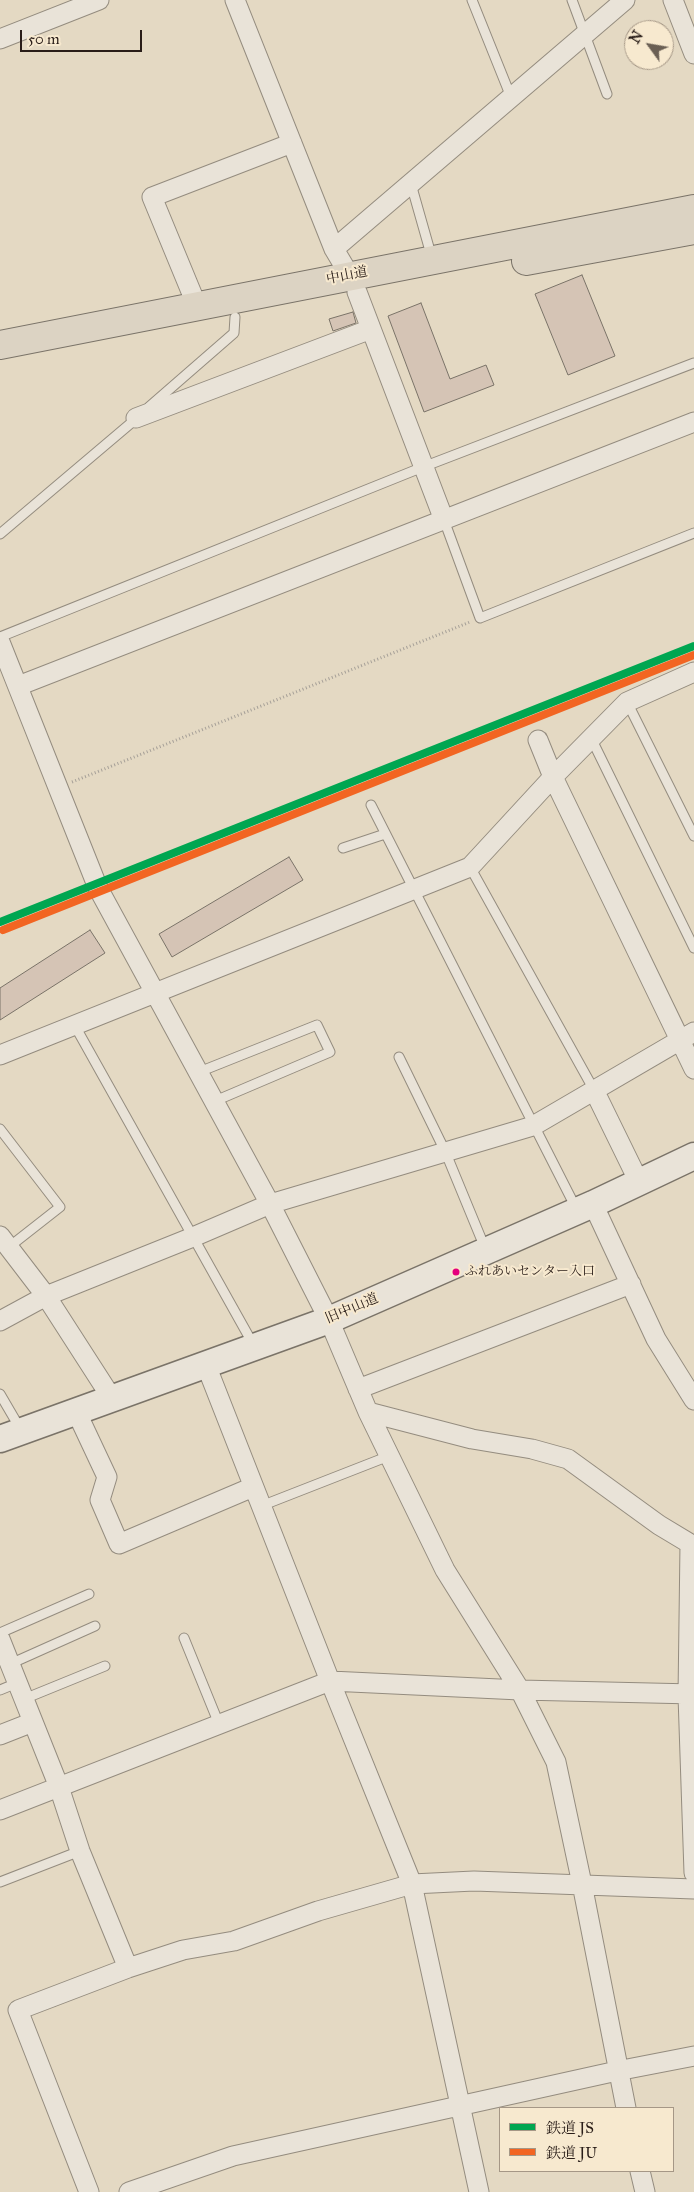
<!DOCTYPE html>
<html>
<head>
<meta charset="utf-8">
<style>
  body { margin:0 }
  #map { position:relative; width:694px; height:2192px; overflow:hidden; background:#e4d9c3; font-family:"IM FELL Great Primer","Noto Serif JP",serif }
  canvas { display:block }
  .legend { position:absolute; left:499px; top:2107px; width:175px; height:65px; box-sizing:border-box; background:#f7e9cf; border:1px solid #a59786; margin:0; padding:6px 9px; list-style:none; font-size:15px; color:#291d18 }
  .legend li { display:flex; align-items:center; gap:10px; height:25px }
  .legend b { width:25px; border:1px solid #a59786 }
  .north { position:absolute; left:624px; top:20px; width:50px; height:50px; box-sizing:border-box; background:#f7e9cf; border:1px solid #a59786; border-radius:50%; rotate:302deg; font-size:14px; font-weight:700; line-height:20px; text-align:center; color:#291d18 }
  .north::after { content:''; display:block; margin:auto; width:18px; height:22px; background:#6a5f54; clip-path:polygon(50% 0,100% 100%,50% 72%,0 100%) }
  .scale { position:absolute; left:20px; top:30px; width:122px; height:22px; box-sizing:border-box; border:2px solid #291d18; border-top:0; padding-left:6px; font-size:15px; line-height:18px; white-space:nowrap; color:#291d18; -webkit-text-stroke:4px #f7e9cf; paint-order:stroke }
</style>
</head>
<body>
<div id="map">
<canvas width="694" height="2192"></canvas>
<ul class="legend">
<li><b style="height:6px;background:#00a651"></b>鉄道 JS</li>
<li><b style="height:6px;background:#f26522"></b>鉄道 JU</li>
</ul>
<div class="north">N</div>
<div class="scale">50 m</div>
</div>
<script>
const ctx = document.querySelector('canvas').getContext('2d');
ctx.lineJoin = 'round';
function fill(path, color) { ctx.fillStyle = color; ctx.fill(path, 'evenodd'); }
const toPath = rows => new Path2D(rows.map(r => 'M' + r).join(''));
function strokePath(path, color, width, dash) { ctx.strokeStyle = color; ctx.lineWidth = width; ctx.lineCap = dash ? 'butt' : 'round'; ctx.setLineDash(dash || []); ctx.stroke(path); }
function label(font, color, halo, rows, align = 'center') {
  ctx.font = font + ' "IM FELL Great Primer","Noto Serif JP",serif'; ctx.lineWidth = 4; ctx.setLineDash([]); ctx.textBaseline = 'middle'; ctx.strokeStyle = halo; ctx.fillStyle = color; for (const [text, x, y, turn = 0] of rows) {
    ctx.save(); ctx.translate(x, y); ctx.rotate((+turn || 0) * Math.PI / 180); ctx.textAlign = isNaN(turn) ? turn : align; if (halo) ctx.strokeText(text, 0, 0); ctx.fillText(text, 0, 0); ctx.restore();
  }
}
const building = toPath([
  [582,275,615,356,568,375,535,294,582,275],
  [421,303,450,379,486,365,494,385,424,412,388,316,421,303],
  [353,312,356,323,333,331,329,319,353,312],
  [289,857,303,880,172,957,159,934,289,857],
  [90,930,105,953,0,1020,0,988,90,930]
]);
fill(building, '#d5c4b5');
strokePath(building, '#7a7368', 1);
const service = toPath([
  [472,0,511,97],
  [572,0,607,94],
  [411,184,432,258],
  [149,407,234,333,235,317],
  [444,520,480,618,694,533],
  [0,534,137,418],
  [0,637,423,467,694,363],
  [627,702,694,836],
  [592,740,694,948],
  [371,805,577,1210],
  [343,848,385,834],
  [470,867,594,1090],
  [75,1026,253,1344],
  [399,1057,445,1151,485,1248],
  [199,1072,317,1025,330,1052,215,1101],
  [0,1129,60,1207,9,1247],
  [0,1394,21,1430],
  [261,1506,389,1456],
  [0,1633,89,1594],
  [184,1638,219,1724],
  [10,1664,95,1626],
  [0,1690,17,1683],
  [24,1699,105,1666],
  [0,1882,80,1851]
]);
const minor = toPath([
  [235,0,334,249,350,276],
  [673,0,694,54],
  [0,39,99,0],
  [334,249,625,0],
  [357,292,444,520],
  [197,306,152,197,292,143],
  [136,418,371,329],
  [0,642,98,888,270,1204,329,1320,368,1412,445,1570,520,1690,556,1762,582,1884,626,2108],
  [18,686,694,422],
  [538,740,553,777,627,702,694,672],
  [0,1055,470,867,553,777,694,1069],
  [594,1090,639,1182],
  [593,1204,656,1339,694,1400],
  [0,1236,46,1296,111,1397],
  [0,1321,46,1296,193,1237,270,1204,533,1126,694,1032],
  [206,1365,330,1681,412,1884,479,2192],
  [358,1389,631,1284],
  [76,1411,107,1477,100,1500,119,1544,253,1487],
  [368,1412,472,1439,532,1449,568,1459,659,1525,694,1546],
  [690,1544,688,1696,694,1873],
  [0,1639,59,1787,80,1851,128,1968],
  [0,1735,33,1722],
  [0,1810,330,1681,520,1690,694,1694],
  [640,2171,645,2192],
  [89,2192,18,2010,128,1968,183,1950,234,1941,318,1911,412,1884,474,1881,694,1889],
  [129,2192,233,2156,617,2071,694,2056]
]);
const secondary = toPath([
  [0,1439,329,1320,593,1204,694,1156]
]);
const trunk = toPath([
  [526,261,694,230],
  [0,345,694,209]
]);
strokePath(service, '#948c7f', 11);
strokePath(minor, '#948c7f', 21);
strokePath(secondary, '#7a7368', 29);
strokePath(trunk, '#7a7368', 30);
strokePath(toPath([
  [72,782,470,622]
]), '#a6a098', 3, [1, 2.5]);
strokePath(service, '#e9e3d8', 9);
strokePath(minor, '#e9e3d8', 19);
strokePath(secondary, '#e9e3d8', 26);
strokePath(trunk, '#dcd3c3', 28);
strokePath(toPath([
  [0,922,694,646]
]), '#00a651', 8);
strokePath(toPath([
  [3,930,694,655]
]), '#f26522', 8);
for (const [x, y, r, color] of [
  [456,1272,4.5,"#e5007d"]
]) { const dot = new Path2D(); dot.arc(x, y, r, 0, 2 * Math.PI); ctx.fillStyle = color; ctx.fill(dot); strokePath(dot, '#f7e9cf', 2); }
label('13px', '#291d18', '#f7e9cf', [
  ["ふれあいセンター入口",465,1272]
], 'left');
label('14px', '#291d18', '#f7e9cf', [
  ["中山道",347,276,-11],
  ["旧中山道",352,1309,-23]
]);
</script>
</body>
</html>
